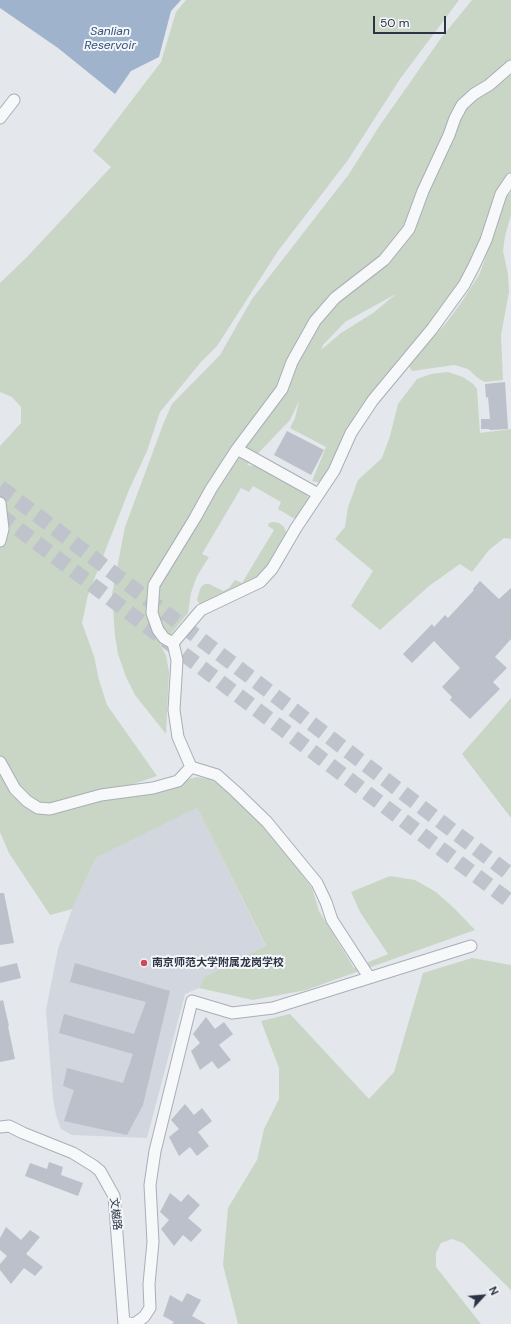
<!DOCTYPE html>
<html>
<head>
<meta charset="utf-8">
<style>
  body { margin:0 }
  #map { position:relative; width:511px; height:1324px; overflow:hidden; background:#e4e7ec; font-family:"DM Sans",sans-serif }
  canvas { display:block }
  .north { position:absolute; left:463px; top:1276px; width:40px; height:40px; -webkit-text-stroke:3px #f4f6f9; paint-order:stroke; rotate:64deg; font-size:11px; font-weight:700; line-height:16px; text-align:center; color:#2b3445 }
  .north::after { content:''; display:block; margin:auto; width:14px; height:18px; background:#2b3445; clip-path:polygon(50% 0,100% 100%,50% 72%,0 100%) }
  .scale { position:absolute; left:373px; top:16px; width:73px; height:18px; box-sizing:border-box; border:2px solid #2b3445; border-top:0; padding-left:5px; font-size:12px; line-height:14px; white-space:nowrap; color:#2b3445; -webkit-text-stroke:3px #f4f6f9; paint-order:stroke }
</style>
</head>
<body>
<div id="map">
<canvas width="511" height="1324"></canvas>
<div class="north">N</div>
<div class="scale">50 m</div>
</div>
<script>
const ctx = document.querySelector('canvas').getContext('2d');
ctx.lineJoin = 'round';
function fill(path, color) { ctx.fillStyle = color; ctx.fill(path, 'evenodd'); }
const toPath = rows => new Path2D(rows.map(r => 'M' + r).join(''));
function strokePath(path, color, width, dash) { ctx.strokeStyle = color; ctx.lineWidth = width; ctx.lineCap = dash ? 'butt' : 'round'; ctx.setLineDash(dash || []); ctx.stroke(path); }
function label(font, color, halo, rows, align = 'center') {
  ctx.font = font + ' "DM Sans","Noto Sans SC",sans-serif'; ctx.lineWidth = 4; ctx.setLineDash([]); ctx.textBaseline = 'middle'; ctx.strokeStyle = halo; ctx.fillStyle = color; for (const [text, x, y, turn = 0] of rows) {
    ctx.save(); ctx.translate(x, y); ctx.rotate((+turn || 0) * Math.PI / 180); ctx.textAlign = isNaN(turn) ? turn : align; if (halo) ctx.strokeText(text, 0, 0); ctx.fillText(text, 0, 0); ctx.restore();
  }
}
fill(toPath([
  [197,808,266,947,204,977,199,988,185,994,147,1138,72,1135,61,1129,56,1115,53,1099,46,1010,58,949,72,909,96,858]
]), '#d2d6de');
fill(toPath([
  [186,0,459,0,400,79,348,160,278,251,217,346,201,362,160,412,147,451,129,490,88,595,82,623,94,656,99,680,107,705,157,776,113,791,114,799,197,777,210,779,226,788,245,806,281,847,312,888,319,911,354,968,388,954,360,912,351,892,390,876,415,880,436,892,455,909,475,930,306,990,253,1000,199,988,204,977,266,946,197,808,96,858,72,909,50,915,9,853,0,832,0,446,21,423,21,407,12,397,0,392,0,283,27,257,111,167,93,151,161,62,176,12],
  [472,0,511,0,511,175,470,269,322,483,312,481,326,447,290,428,295,418,299,401,290,420,247,465,256,466,303,491,309,498,309,501,298,518,293,518,278,509,281,502,253,486,249,492,241,488,202,554,209,557,197,576,191,593,188,613,163,644,160,645,166,655,169,672,166,734,135,695,126,677,118,654,115,636,112,594,125,527,164,422,172,404,220,355,252,299,349,174,380,125,409,84,441,38],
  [396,294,373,313,341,333,321,350,323,345,345,322],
  [511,192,511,215,505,236,503,251,508,274,509,292,501,335,503,380,485,382,478,378,468,369,454,365,412,371,408,365,447,322,463,300,480,273,506,198],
  [448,372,463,377,473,384,477,389,480,433,511,429,511,539,504,538,489,550,472,572,460,564,429,586,380,630,351,606,373,571,335,539,345,527,348,507,358,480,382,458,390,436,398,404,417,379,431,374],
  [273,522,279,523,284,527,287,535,262,577,201,606,197,600,200,589,202,586,205,584,209,584,223,591,229,588,235,580,242,583,274,530,268,526,269,523],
  [511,698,511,818,462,754],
  [472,958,511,965,511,1290,463,1243,452,1239,441,1243,436,1253,436,1267,481,1324,238,1324,223,1265,228,1208,257,1160,264,1129,279,1099,279,1068,261,1021,290,1014,369,1099,394,1072,423,973]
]), '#c9d6c5');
fill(toPath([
  [0,0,181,0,171,11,159,57,131,71,115,94,58,48,0,8]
]), '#9fb4cc');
fill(toPath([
  [505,382,508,429,490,430,489,429,481,429,481,419,490,419,488,397,486,398,485,384],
  [287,431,324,450,311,475,274,455],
  [480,581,499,599,511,588,511,639,495,657,507,668,493,682,500,689,470,719,450,700,452,697,442,687,460,668,434,641,412,663,403,654,432,624,434,627,445,615,448,618,474,590,473,589],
  [0,893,4,893,14,943,0,945],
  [17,963,21,978,0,983,0,967],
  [75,963,170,991,143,1105,127,1135,64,1121,74,1090,63,1086,67,1068,123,1083,133,1054,59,1033,64,1014,134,1034,146,1002,70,982],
  [3,1000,9,1026,8,1026,15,1059,0,1062,0,1001],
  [206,1017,215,1029,224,1022,233,1034,219,1045,231,1060,218,1069,212,1061,200,1070,191,1051,200,1043,193,1034],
  [185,1104,194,1115,202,1108,212,1121,198,1132,209,1146,197,1156,190,1147,179,1156,169,1137,179,1129,171,1120],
  [49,1162,63,1167,61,1175,83,1183,78,1196,25,1176,30,1163,47,1169],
  [170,1193,181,1202,188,1194,200,1205,188,1218,202,1230,191,1242,183,1235,174,1246,161,1229,169,1220,160,1212],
  [6,1227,21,1240,30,1230,40,1237,26,1254,43,1267,35,1276,24,1268,11,1284,0,1270,0,1264,7,1256,0,1250,0,1238],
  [187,1293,201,1300,192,1316,206,1324,172,1324,174,1322,163,1316,170,1295,182,1302]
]), '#bbc0ca');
strokePath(toPath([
  [0,487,511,875],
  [0,515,511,902]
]), '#bfc3cb', 15, [15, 8]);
const street = toPath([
  [0,118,14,100],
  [237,449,318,494],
  [0,503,3,529,0,541],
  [173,643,201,610,260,582,272,569,296,528,334,471,351,433,373,400,432,329,464,285,474,266,486,240,501,194,511,179],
  [0,762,15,789,27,801,38,808,50,809,101,795,153,788,178,781,191,767],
  [369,977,332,920,326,902,317,883,267,822,235,791,217,775,191,767,178,737,174,710,177,660,173,643,164,638,158,630,152,613,154,585,195,518,211,489,237,449,282,389,292,362,315,321,335,298,384,260,409,229,423,191,449,135,455,118,462,105,474,94,489,85,511,66],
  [0,1127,9,1126,23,1133,73,1153,94,1166,100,1171,114,1196,124,1324],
  [124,1322,134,1324,144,1317,150,1308,149,1284,153,1242,150,1185,155,1151,192,1001,232,1013,273,1008,471,946]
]);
strokePath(street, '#a9aeb7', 13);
strokePath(street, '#f7f8fa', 11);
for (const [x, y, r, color] of [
  [144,963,4,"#d1495b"]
]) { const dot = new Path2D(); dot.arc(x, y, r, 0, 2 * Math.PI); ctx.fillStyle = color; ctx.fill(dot); strokePath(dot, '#f4f6f9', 1.5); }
label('bold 11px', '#2b3445', '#f4f6f9', [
  ["南京师范大学附属龙岗学校",152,963]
], 'left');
label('11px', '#2b3445', '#f4f6f9', [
  ["文樾路",115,1214,83]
]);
label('italic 12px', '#34527a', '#f4f6f9', [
  ["Sanlian",110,32],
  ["Reservoir",110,46]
]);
</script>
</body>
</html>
